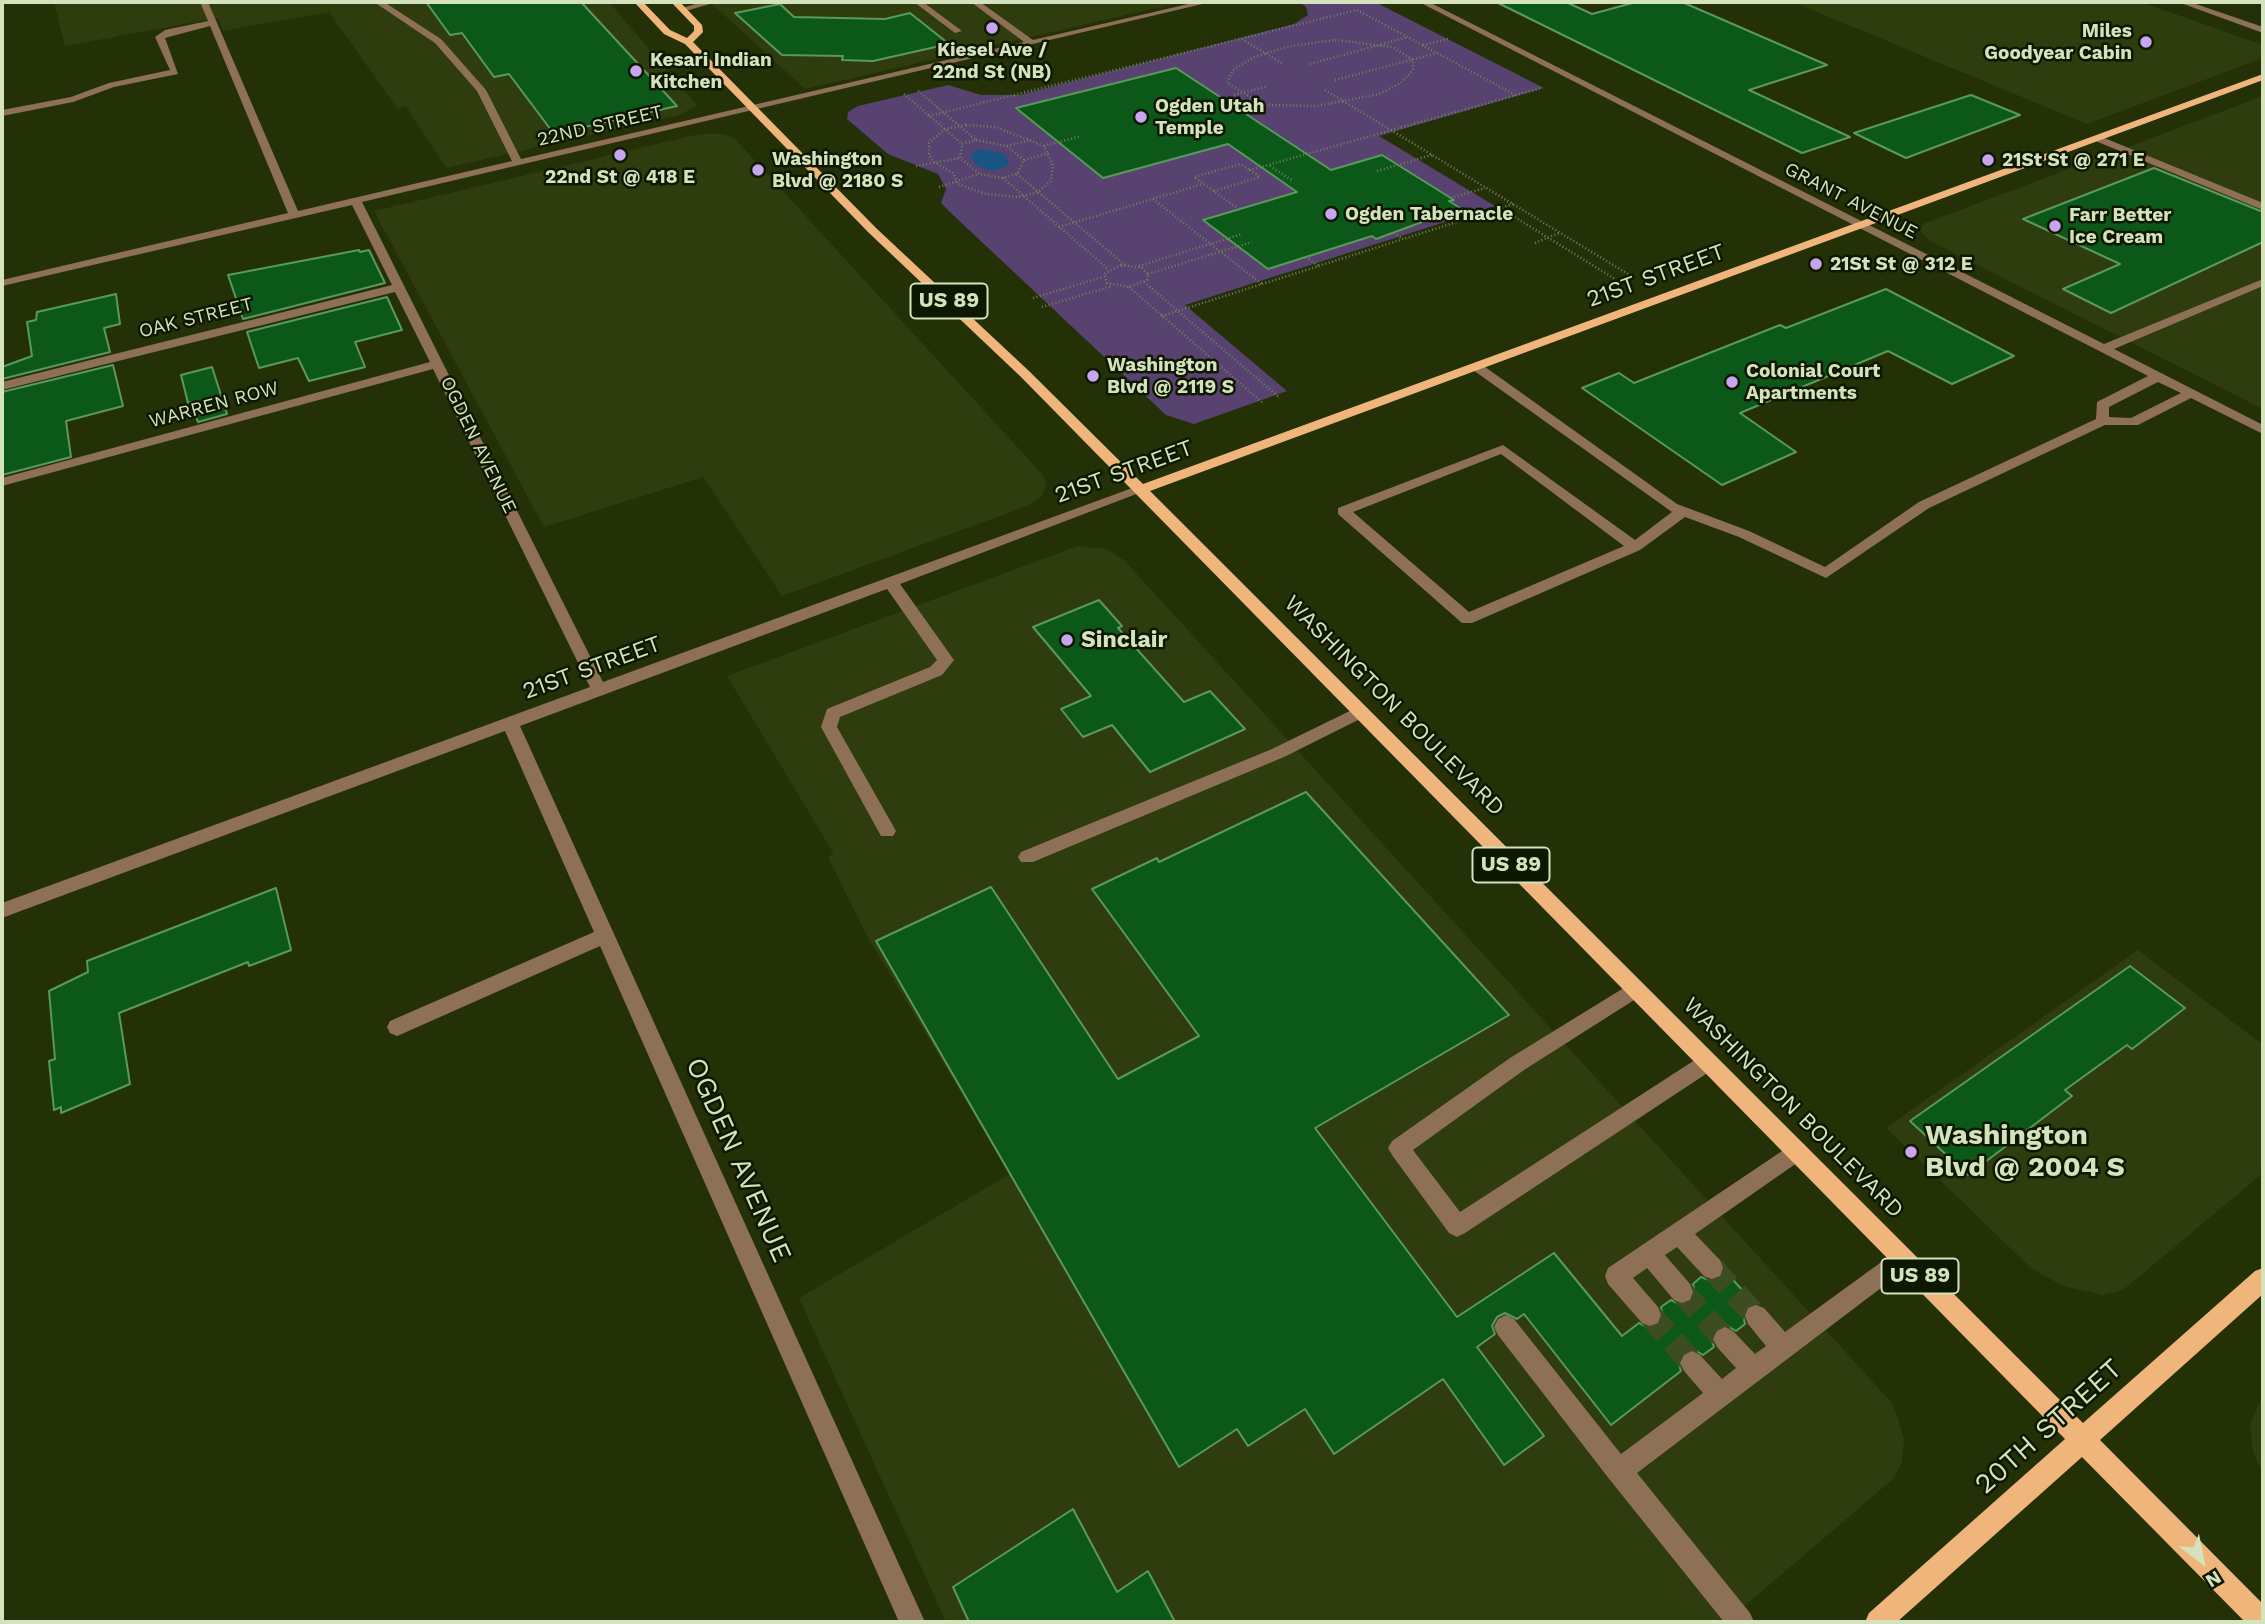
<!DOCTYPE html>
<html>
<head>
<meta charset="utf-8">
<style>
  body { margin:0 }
  #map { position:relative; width:2265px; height:1624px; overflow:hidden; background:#243107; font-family:"Work Sans",sans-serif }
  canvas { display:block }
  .frame { position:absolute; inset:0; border:4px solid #d4e3bd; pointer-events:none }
  .north { position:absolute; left:2167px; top:1526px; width:70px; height:70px; -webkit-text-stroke:5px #0e1700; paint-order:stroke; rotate:148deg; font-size:19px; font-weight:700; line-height:28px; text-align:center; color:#d4e3bd }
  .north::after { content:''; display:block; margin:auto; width:24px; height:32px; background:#d4e3bd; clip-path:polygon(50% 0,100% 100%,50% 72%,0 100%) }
</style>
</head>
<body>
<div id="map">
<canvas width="2265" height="1624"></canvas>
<div class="frame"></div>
<div class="north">N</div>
</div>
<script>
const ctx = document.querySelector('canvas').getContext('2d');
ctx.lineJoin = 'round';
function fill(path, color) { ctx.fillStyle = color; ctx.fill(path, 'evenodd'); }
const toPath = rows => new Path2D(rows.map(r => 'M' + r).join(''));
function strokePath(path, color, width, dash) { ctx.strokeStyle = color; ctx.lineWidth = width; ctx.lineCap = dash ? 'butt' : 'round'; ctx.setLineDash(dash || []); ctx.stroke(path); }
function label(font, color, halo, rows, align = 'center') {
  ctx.font = font + ' "Work Sans",sans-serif'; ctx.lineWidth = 5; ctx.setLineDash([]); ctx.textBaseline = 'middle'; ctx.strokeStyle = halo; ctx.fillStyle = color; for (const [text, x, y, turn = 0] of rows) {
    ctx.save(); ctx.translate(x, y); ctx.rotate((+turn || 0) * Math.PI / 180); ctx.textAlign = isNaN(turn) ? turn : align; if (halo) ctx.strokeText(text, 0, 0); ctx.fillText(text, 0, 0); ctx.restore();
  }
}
fill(toPath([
  [54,2,609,2,697,105,680,115,446,168,406,106,397,108,329,12,223,31,218,18,65,46],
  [710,2,1182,2,805,89],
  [1793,2,2141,2,2263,45,2263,58,2087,124],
  [2263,96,2263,409,1930,241,1920,231,1923,224],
  [699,134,725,134,736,140,1042,474,1046,482,1042,496,1027,506,782,596,703,477,544,527,374,211],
  [1078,546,1106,549,1124,560,1893,1404,1904,1439,1902,1462,1892,1480,1726,1622,946,1622,799,1298,1010,1174,867,936,828,857,834,854,727,676],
  [2138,950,2263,1045,2263,1173,2123,1290,2103,1295,2063,1286,2031,1268,1886,1128],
  [2263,1395,2263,1473,2253,1452,2250,1424]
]), '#2e3c0e');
fill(toPath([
  [1298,2,1375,2,1544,88,1379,136,1495,206,1185,305,1287,391,1194,424,1166,415,952,214,941,203,946,189,938,174,888,154,847,119,848,112,858,106,948,85,981,95,1020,95,1294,24,1308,15,1306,7]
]), '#574270');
fill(toPath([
  [979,149,999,152,1007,157,1009,165,994,171,977,166,970,155]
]), '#175582');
const building = toPath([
  [426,2,581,2,677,106,554,134,509,74,494,77,462,33,450,35,426,2],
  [1496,2,1566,2,1592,14,1636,2,1682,2,1827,65,1749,90,1850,137,1802,153,1496,2],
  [780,4,794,17,885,19,910,13,949,44,873,61,842,60,843,56,782,55,735,13,780,4],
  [1176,68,1331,170,1382,155,1454,200,1449,201,1460,208,1376,239,1372,236,1268,269,1203,220,1297,192,1228,144,1103,178,1016,108,1176,68],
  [1971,95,2020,115,1906,158,1854,133,1971,95],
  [2154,168,2263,212,2263,242,2111,313,2063,289,2120,264,2023,219,2154,168],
  [359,250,360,252,369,250,385,283,243,319,228,275,359,250],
  [1886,289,2014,356,1952,384,1888,351,1740,413,1796,452,1722,485,1582,388,1619,373,1634,383,1780,325,1786,328,1886,289],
  [116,294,120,324,104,328,110,352,2,379,2,367,32,356,27,322,36,320,37,312,116,294],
  [387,297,402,330,355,342,365,367,309,381,298,358,259,368,247,332,387,297],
  [113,365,123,406,66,421,71,457,2,475,2,392,113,365],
  [212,367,227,414,198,422,190,402,188,403,181,375,212,367],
  [1099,600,1122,626,1118,628,1184,702,1210,691,1245,729,1150,772,1112,725,1083,737,1061,709,1091,696,1033,627,1099,600],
  [1306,792,1509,1015,1315,1128,1457,1317,1554,1253,1622,1336,1639,1323,1649,1328,1659,1325,1663,1316,1661,1307,1671,1300,1681,1305,1691,1302,1695,1293,1693,1284,1701,1277,1711,1281,1721,1278,1725,1271,1754,1303,1746,1307,1743,1315,1745,1324,1736,1331,1726,1325,1716,1329,1711,1338,1714,1347,1703,1355,1693,1349,1683,1353,1678,1362,1681,1371,1611,1425,1524,1314,1517,1319,1505,1313,1497,1317,1492,1326,1495,1334,1477,1347,1544,1436,1504,1465,1443,1379,1334,1454,1305,1409,1248,1446,1237,1429,1179,1467,876,941,991,887,1118,1079,1199,1036,1092,889,1157,858,1159,862,1306,792],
  [276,888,291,950,249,966,248,962,119,1013,130,1084,61,1113,61,1107,54,1110,49,1061,55,1059,49,991,88,972,87,961,276,888],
  [2130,966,2185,1008,2132,1049,2127,1045,2065,1090,2072,1096,1968,1175,1910,1121,2130,966],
  [1073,1509,1117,1592,1148,1571,1175,1622,969,1622,953,1587,1073,1509]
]);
fill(building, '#0c5818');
strokePath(building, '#5b985d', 2);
strokePath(toPath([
  [1712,1268,1756,1316],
  [1682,1292,1725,1339],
  [1650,1315,1692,1363]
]), '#3e4c22', 24, [24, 11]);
strokePath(toPath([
  [1242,39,1283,64],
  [1335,40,1392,47,1413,60,1413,70,1401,83,1379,94,1317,106,1264,105,1227,83,1233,70,1254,57,1291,46,1335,40],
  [1423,45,1448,39],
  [1310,64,1408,37],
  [1335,80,1437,53],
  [1325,90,1628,274],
  [918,91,975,139],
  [904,94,962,144],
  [1234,95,1268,86],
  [929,116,1357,10,1515,95],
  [966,125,996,127,1044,146,1053,166,1051,181,1038,192,1018,197,986,194,957,184,954,174,933,161,929,155,929,143,945,129,966,125],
  [976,140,1007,146,1024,160,1017,174,1002,178,980,174,960,158,962,144,976,140],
  [1007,146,1031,140],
  [1044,146,1081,136],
  [1024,160,1049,153],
  [916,166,960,158],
  [1270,166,1293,181],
  [1377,171,1432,155],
  [1017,174,1125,265],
  [1003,178,1108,269],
  [939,187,979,174],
  [1214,191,1260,177,1250,170,1541,88],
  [1451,198,1485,188],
  [1153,199,1263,285],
  [1500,208,1615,279],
  [1239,209,1194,177,1240,164,1250,170],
  [1059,227,1203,184],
  [1394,233,1403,239],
  [1535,243,1559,233],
  [1306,257,1319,266],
  [1121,265,1142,268,1148,274,1147,280,1129,287,1107,283,1104,274,1121,265],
  [1139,266,1242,234],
  [1148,274,1252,242],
  [1144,282,1280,398],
  [1129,287,1264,404],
  [1033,298,1103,277],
  [1042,307,1112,286],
  [1162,316,1513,204]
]), '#74825a', 2.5, [1, 2.5]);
fill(toPath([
  [200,2,208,2,298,211,512,161,477,91,435,43,374,2,384,2,441,39,486,90,521,159,1024,42,971,2,980,2,1033,40,1197,2,1211,2,362,202,603,682,1135,487,1145,487,1147,490,900,584,954,660,942,675,840,717,837,727,896,831,893,836,881,836,821,727,827,709,930,667,937,660,887,589,520,726,925,1622,899,1622,600,946,404,1033,397,1036,390,1033,387,1027,390,1021,594,932,505,731,2,918,2,903,590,687,433,369,2,486,2,478,430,362,395,292,2,390,2,382,392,285,352,205,2,286,2,280,288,213,210,26,165,38,178,74,114,87,73,102,2,116,2,110,71,97,109,83,170,70,155,37,165,30,208,21,200,2],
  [703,2,717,2,682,12,678,9,703,2],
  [914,2,923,2,962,31,955,33,914,2],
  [1419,2,1429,2,2104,344,2263,279,2263,286,2114,349,2263,425,2263,434,2191,398,2138,425,2105,425,1929,508,1826,578,1739,537,1685,517,1640,550,1472,623,1462,623,1338,514,1338,508,1503,445,1635,540,1672,512,1473,370,1473,364,1481,364,1677,504,1749,531,1825,567,1919,502,2096,419,2097,402,2148,376,1419,2],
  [2158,382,2181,393,2131,418,2109,417,2109,407,2158,382],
  [1501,454,1624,546,1469,612,1353,512,1501,454],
  [2178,2,2190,2,2263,27,2263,33,2178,2],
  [2097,135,2263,203,2263,210,2093,140,2092,138,2097,135],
  [1360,706,1368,712,1366,716,1284,757,1033,862,1021,862,1018,857,1021,852,1272,749,1360,706],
  [1635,981,1642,983,1645,989,1642,995,1524,1070,1413,1150,1460,1212,1701,1056,1708,1053,1715,1056,1718,1062,1715,1068,1465,1233,1457,1237,1449,1233,1392,1155,1388,1148,1392,1141,1510,1058,1635,981],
  [1797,1141,1804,1144,1808,1151,1804,1158,1695,1234,1720,1260,1723,1268,1720,1276,1712,1279,1704,1276,1677,1247,1665,1255,1690,1284,1693,1292,1690,1300,1682,1303,1674,1300,1647,1268,1633,1278,1658,1307,1661,1315,1658,1323,1650,1326,1642,1323,1608,1284,1605,1276,1608,1268,1797,1141],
  [1902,1247,1910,1250,1913,1258,1910,1266,1637,1473,1750,1613,1754,1622,1724,1622,1610,1480,1498,1335,1494,1327,1498,1319,1506,1315,1514,1319,1621,1454,1703,1393,1684,1371,1680,1363,1684,1355,1692,1351,1700,1355,1722,1379,1736,1368,1717,1347,1713,1339,1717,1331,1725,1327,1733,1331,1755,1354,1766,1346,1748,1324,1745,1316,1748,1308,1756,1305,1764,1308,1785,1332,1902,1247]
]), '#8d7055');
fill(toPath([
  [634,2,643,2,670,30,687,38,694,31,694,26,671,2,680,2,702,25,703,32,693,42,876,228,1029,371,1143,484,2263,74,2263,80,1150,491,2083,1423,2255,1271,2263,1268,2263,1294,2100,1440,2263,1604,2263,1622,2245,1622,2082,1457,1897,1622,1865,1622,1869,1613,2065,1439,1021,377,868,232,685,44,664,34,634,2]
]), '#f0b57b');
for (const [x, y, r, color] of [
  [992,28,7,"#c7a6ef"],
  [2146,42,7,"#c7a6ef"],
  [636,71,7,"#c7a6ef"],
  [1141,117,7,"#c7a6ef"],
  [620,155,7,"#c7a6ef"],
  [1988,160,7,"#c7a6ef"],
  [758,170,7,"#c7a6ef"],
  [1331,214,7,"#c7a6ef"],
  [2055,226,7,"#c7a6ef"],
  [1816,264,7,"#c7a6ef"],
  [1093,376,7,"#c7a6ef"],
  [1732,382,7,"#c7a6ef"],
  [1067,640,7,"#c7a6ef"],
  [1911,1152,7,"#c7a6ef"]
]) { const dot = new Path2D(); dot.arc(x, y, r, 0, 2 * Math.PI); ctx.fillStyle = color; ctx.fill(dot); strokePath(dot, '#0e1700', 2.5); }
label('bold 19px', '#d4e3bd', '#0e1700', [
  ["Miles",2132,31,"right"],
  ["Goodyear Cabin",2132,53,"right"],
  ["Kiesel Ave /",992,50,"center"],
  ["22nd St (NB)",992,72,"center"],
  ["Kesari Indian",650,60],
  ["Kitchen",650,82],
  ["Ogden Utah",1155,106],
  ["Temple",1155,128],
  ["Washington",772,159],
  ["Blvd @ 2180 S",772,181],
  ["21St St @ 271 E",2002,160],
  ["22nd St @ 418 E",620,177,"center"],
  ["Ogden Tabernacle",1345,214],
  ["Farr Better",2069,215],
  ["Ice Cream",2069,237],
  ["21St St @ 312 E",1830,264],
  ["Washington",1107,365],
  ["Blvd @ 2119 S",1107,387],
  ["Colonial Court",1746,371],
  ["Apartments",1746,393]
], 'left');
label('19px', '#d4e3bd', '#0e1700', [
  ["22ND STREET",600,126,-13],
  ["GRANT AVENUE",1851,201,27],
  ["OAK STREET",196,318,-14],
  ["WARREN ROW",214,405,-15],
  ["OGDEN AVENUE",478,445,64]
]);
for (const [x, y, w] of [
  [949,301,77],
  [1511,865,77],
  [1920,1276,77]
]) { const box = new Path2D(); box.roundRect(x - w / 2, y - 17.5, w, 35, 5); ctx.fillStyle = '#0e1700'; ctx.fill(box); strokePath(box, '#d4e3bd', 2); }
label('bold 21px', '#d4e3bd', null, [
  ["US 89",949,301],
  ["US 89",1511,865],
  ["US 89",1920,1276]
]);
label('23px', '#d4e3bd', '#0e1700', [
  ["21ST STREET",1656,276,-20],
  ["21ST STREET",1124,472,-20],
  ["21ST STREET",592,668,-20],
  ["WASHINGTON BOULEVARD",1394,706,45],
  ["WASHINGTON BOULEVARD",1793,1108,45]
]);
label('bold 23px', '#d4e3bd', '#0e1700', [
  ["Sinclair",1081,640]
], 'left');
label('bold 28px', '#d4e3bd', '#0e1700', [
  ["Washington",1925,1136],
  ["Blvd @ 2004 S",1925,1168]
], 'left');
label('28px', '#d4e3bd', '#0e1700', [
  ["OGDEN AVENUE",738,1160,66],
  ["20TH STREET",2049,1427,-42]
]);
</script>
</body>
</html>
